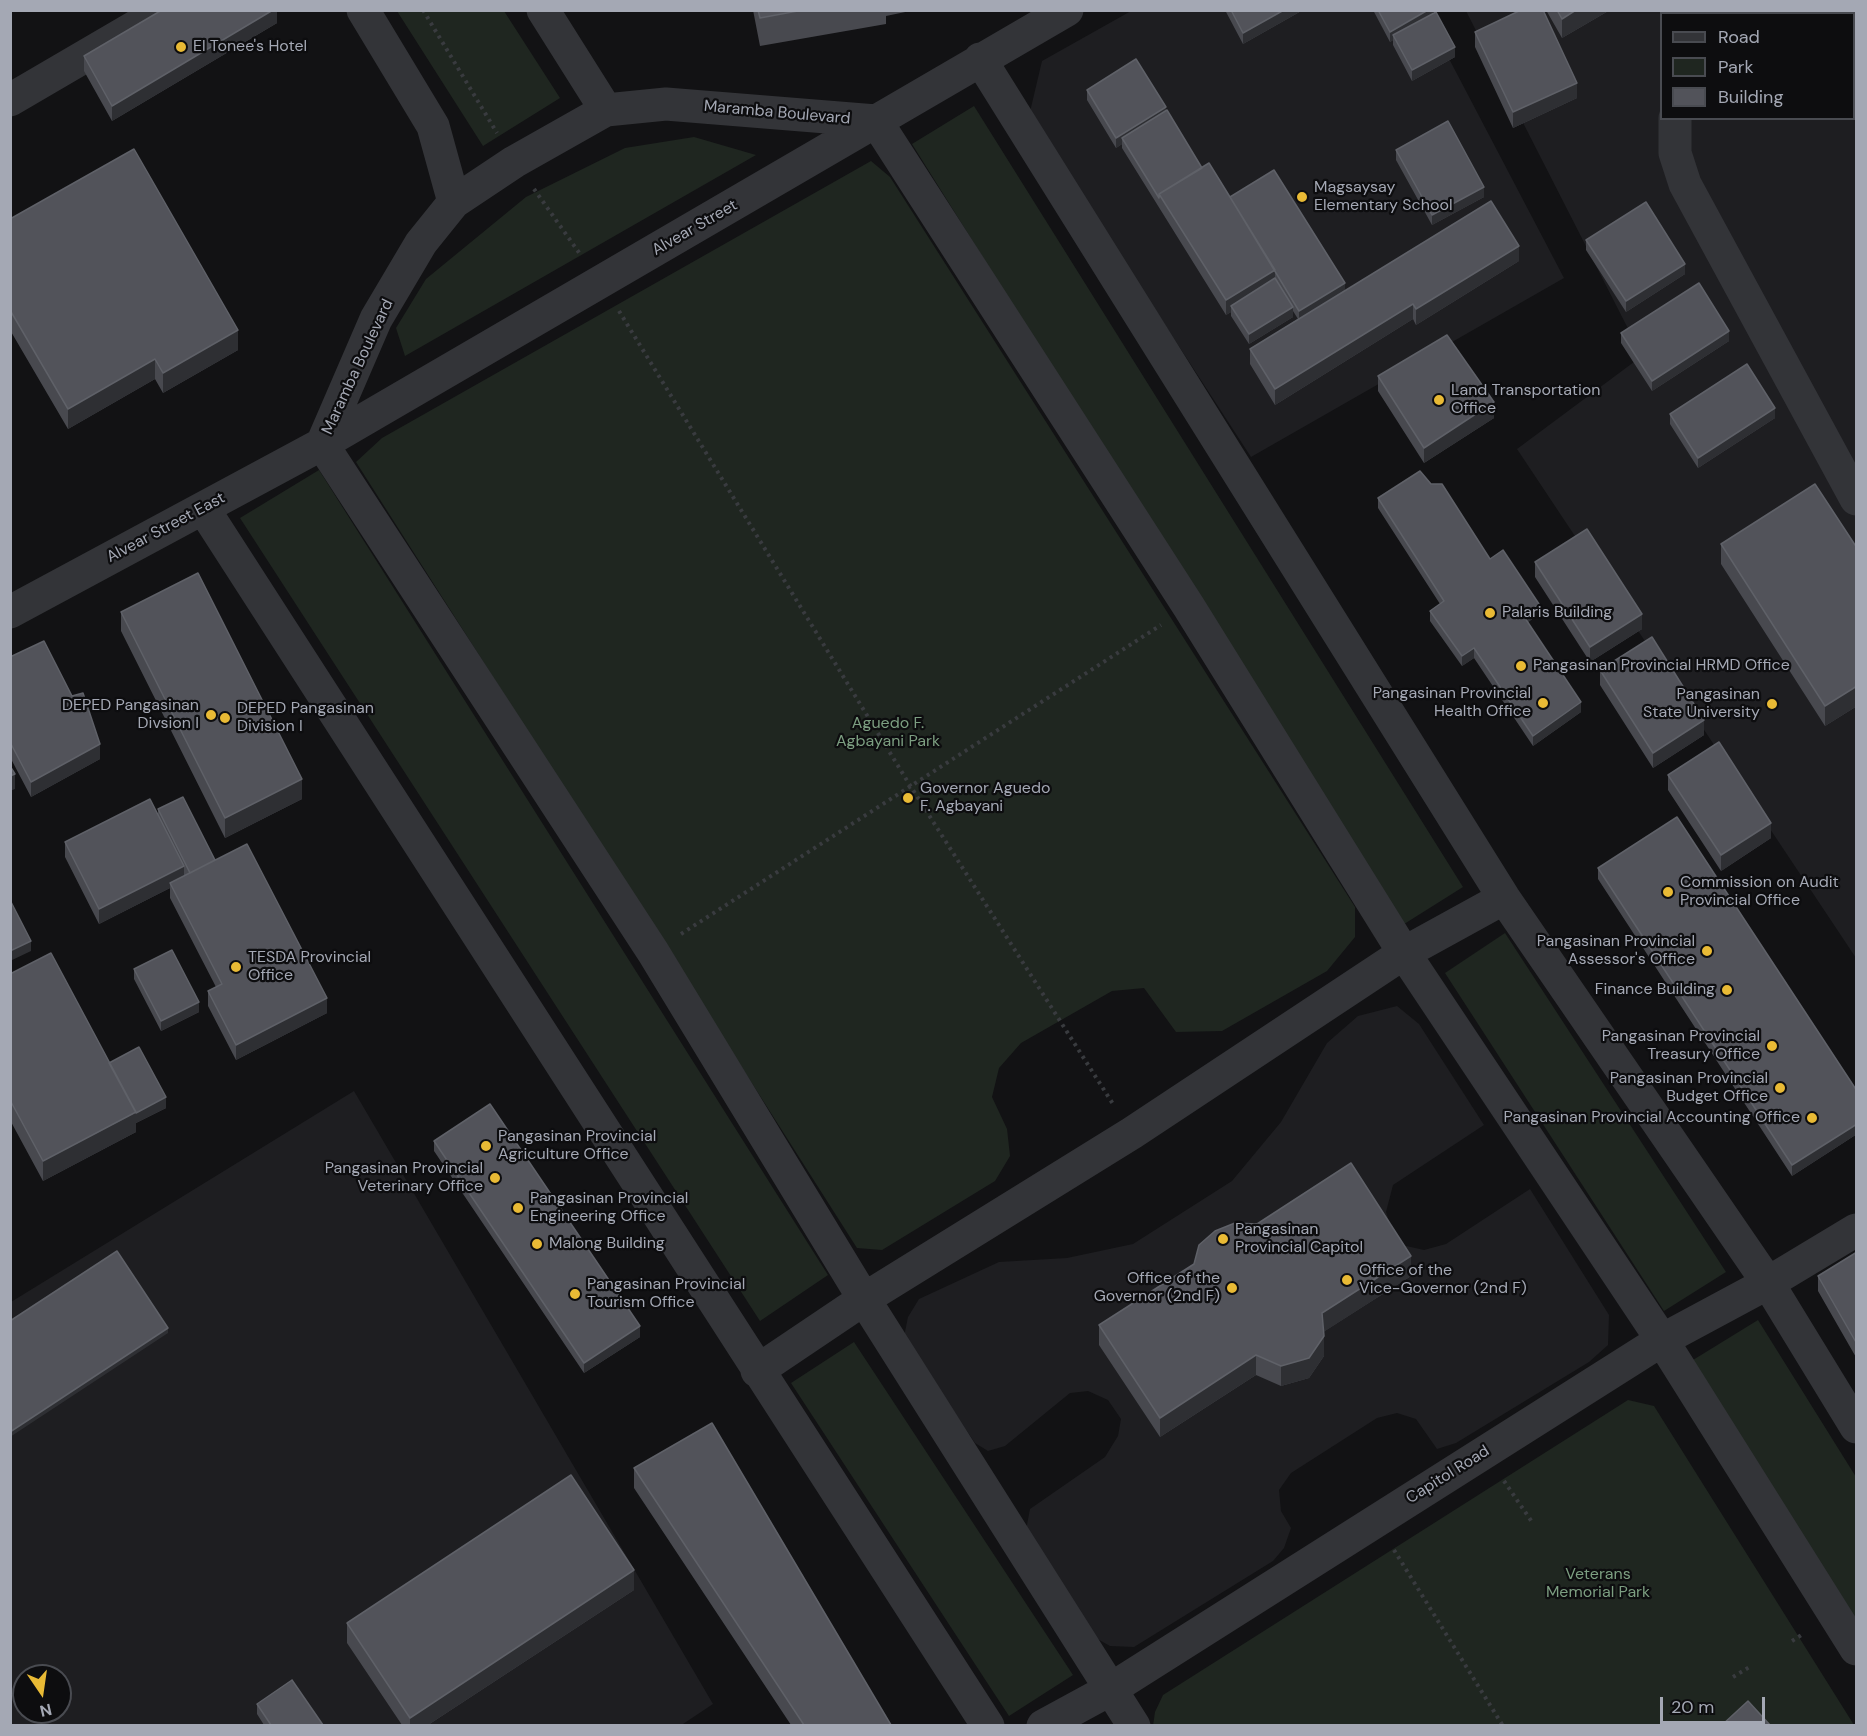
<!DOCTYPE html>
<html>
<head>
<meta charset="utf-8">
<style>
  body { margin:0 }
  #map { position:relative; width:1867px; height:1736px; overflow:hidden; background:#121214; font-family:"DM Sans",sans-serif }
  canvas { display:block }
  .frame { position:absolute; inset:0; border:12px solid #a4a8b4; pointer-events:none }
  .legend { position:absolute; left:1660px; top:12px; width:195px; height:108px; box-sizing:border-box; background:#0d0d0f; border:2px solid #494b51; margin:0; padding:8px 10px; list-style:none; font-size:18px; color:#a4a8b4 }
  .legend li { display:flex; align-items:center; gap:12px; height:30px }
  .legend b { width:30px; border:2px solid #494b51 }
  .north { position:absolute; left:12px; top:1664px; width:60px; height:60px; box-sizing:border-box; background:#0d0d0f; border:2px solid #494b51; border-radius:50%; rotate:167deg; font-size:16px; font-weight:700; line-height:24px; text-align:center; color:#a4a8b4 }
  .north::after { content:''; display:block; margin:auto; width:21px; height:27px; background:#e9ba35; clip-path:polygon(50% 0,100% 100%,50% 72%,0 100%) }
  .scale { position:absolute; left:1660px; top:1697px; width:105px; height:27px; box-sizing:border-box; border:3px solid #a4a8b4; border-top:0; padding-left:8px; font-size:18px; line-height:21px; white-space:nowrap; color:#a4a8b4; -webkit-text-stroke:4px #0d0d0f; paint-order:stroke }
</style>
</head>
<body>
<div id="map">
<canvas width="1867" height="1736"></canvas>
<div class="frame"></div>
<ul class="legend">
<li><b style="height:8px;background:#333438"></b>Road</li>
<li><b style="height:16px;background:#1f2620"></b>Park</li>
<li><b style="height:16px;background:#52535a"></b>Building</li>
</ul>
<div class="north">N</div>
<div class="scale">20 m</div>
</div>
<script>
const ctx = document.querySelector('canvas').getContext('2d');
ctx.lineJoin = 'round';
function fill(path, color) { ctx.fillStyle = color; ctx.fill(path, 'evenodd'); }
const toPath = rows => new Path2D(rows.map(r => 'M' + r).join(''));
function strokePath(path, color, width, dash) { ctx.strokeStyle = color; ctx.lineWidth = width; ctx.lineCap = dash ? 'butt' : 'round'; ctx.setLineDash(dash || []); ctx.stroke(path); }
function label(font, color, halo, rows, align = 'center') {
  ctx.font = font + ' "DM Sans",sans-serif'; ctx.lineWidth = 4.5; ctx.setLineDash([]); ctx.textBaseline = 'middle'; ctx.strokeStyle = halo; ctx.fillStyle = color; for (const [text, x, y, turn = 0] of rows) {
    ctx.save(); ctx.translate(x, y); ctx.rotate((+turn || 0) * Math.PI / 180); ctx.textAlign = isNaN(turn) ? turn : align; if (halo) ctx.strokeText(text, 0, 0); ctx.fillText(text, 0, 0); ctx.restore();
  }
}
fill(toPath([
  [1131,11,1424,11,1564,278,1251,457,1029,116,1042,61],
  [1466,11,1856,11,1856,958,1517,449,1642,356],
  [1662,14,1854,14,1854,118,1662,118],
  [1397,1006,1419,1024,1484,1125,1393,1185,1386,1212,1393,1233,1402,1245,1424,1250,1446,1244,1530,1189,1609,1315,1608,1345,1589,1362,1456,1443,1437,1449,1416,1419,1397,1413,1377,1418,1291,1473,1279,1490,1281,1511,1291,1528,1284,1548,1273,1561,1134,1647,1110,1646,1094,1637,1026,1530,1030,1509,1105,1457,1118,1436,1121,1419,1108,1400,1088,1391,1070,1393,1005,1446,988,1451,975,1443,904,1337,908,1317,919,1299,999,1262,1067,1258,1133,1244,1232,1181,1281,1122,1327,1043,1358,1016],
  [354,1091,713,1704,680,1726,11,1726,11,1302],
  [24,1676,60,1676,60,1712,24,1712]
]), '#1e1e21');
fill(toPath([
  [397,11,504,11,560,98,483,146],
  [974,106,1463,887,1401,926,912,144],
  [694,137,756,155,405,356,396,328,426,279,526,197,625,148],
  [871,161,890,177,1355,907,1355,937,1327,971,1222,1031,1176,1032,1144,988,1112,991,1021,1043,999,1068,992,1097,1007,1129,1010,1156,995,1181,882,1250,857,1248,356,462,382,438],
  [319,470,828,1275,760,1321,240,518],
  [1505,933,1726,1272,1664,1311,1445,973],
  [1758,1320,1856,1477,1856,1621,1693,1360],
  [854,1342,1073,1675,1009,1716,791,1383],
  [1628,1400,1654,1406,1854,1725,1153,1726,1155,1712,1163,1695]
]), '#1f2620');
strokePath(toPath([
  [423,10,497,133],
  [534,189,580,254],
  [619,311,911,787,1113,1104],
  [681,934,1161,625],
  [1504,1481,1532,1522],
  [1394,1550,1503,1726],
  [1792,1641,1803,1634],
  [1733,1677,1751,1666]
]), '#393b3f', 4, [3, 4.5]);
strokePath(toPath([
  [363,10,433,126,454,202],
  [543,10,606,110],
  [1698,14,1700,10],
  [980,59,1504,898,1768,1283,1856,1427],
  [10,100,164,10],
  [1675,118,1675,153,1685,184,1856,499],
  [322,444,376,319,421,243,454,202,514,162,606,110,666,104,876,121,1189,607,1404,953,1662,1340,1856,1649],
  [322,444,653,952,864,1299,1134,1726],
  [203,508,988,1726],
  [10,612,322,444,1067,10],
  [757,1371,864,1299,1132,1133,1404,953,1504,898],
  [1043,1726,1111,1689,1662,1340,1768,1283,1856,1230]
]), '#333438', 33);
fill(toPath([
  [273,10,277,10,277,23,112,121,84,71,84,56],
  [753,10,915,10,886,16,886,24,760,46],
  [1225,10,1303,10,1243,44],
  [1373,10,1433,10,1433,13,1455,57,1412,81,1393,45,1393,40,1390,42],
  [1546,10,1610,10,1562,38],
  [1475,32,1577,98,1513,128,1475,47],
  [1087,90,1166,111,1202,168,1230,197,1345,291,1519,261,1416,325,1413,319,1275,405,1250,364,1250,349,1298,319,1293,311,1293,317,1249,344,1231,316,1231,312,1226,315,1122,148,1122,144,1116,148,1087,100],
  [1396,150,1484,197,1432,225,1396,160],
  [10,219,238,350,163,393,155,379,68,429,10,330],
  [1586,240,1685,274,1626,312,1586,250],
  [1621,333,1729,341,1652,391,1621,343],
  [1378,376,1494,418,1424,463,1378,391],
  [1670,414,1775,418,1698,468,1670,424],
  [1378,498,1490,559,1539,614,1528,622,1581,712,1533,746,1474,658,1462,666,1430,621,1430,611,1440,604,1378,508],
  [1721,544,1857,548,1857,706,1825,726,1721,564],
  [1535,562,1642,629,1590,662,1535,577],
  [121,612,302,799,225,838,121,631],
  [10,657,72,696,100,759,31,797,10,757],
  [1600,670,1704,735,1653,768,1600,685],
  [1668,775,1771,838,1721,871,1668,790],
  [158,809,215,860,327,1013,236,1060,208,1006,208,991,216,987,170,898,170,888,99,924,65,857,65,842,158,814],
  [1598,868,1857,1091,1857,1134,1792,1176,1598,879],
  [134,969,199,1012,161,1031,134,979],
  [10,974,109,1063,166,1108,136,1123,136,1132,43,1181,10,1120],
  [434,1141,640,1337,584,1373,434,1151],
  [1857,1252,1857,1359,1818,1291,1818,1276],
  [1411,1276,1323,1332,1324,1356,1309,1378,1281,1386,1256,1375,1160,1437,1099,1345,1099,1325],
  [634,1468,891,1725,791,1725,634,1488],
  [634,1590,428,1725,402,1725,347,1643,347,1623],
  [257,1704,323,1725,264,1725,257,1714]
]), '#48494f');
fill(toPath([
  [273,10,277,10,277,23,112,121,112,106],
  [1284,10,1303,10,1243,44,1243,33],
  [1428,10,1433,10,1433,18,1393,35,1393,40,1390,42,1390,32],
  [1576,10,1610,10,1562,38,1562,19],
  [1455,47,1455,57,1412,81,1412,70],
  [1577,83,1577,98,1513,128,1513,112],
  [1166,107,1166,118,1122,138,1122,144,1116,148,1116,138],
  [1484,187,1484,197,1432,225,1432,215],
  [1519,246,1519,261,1416,325,1416,309],
  [1685,264,1685,274,1626,312,1626,301],
  [1275,270,1275,285,1231,306,1231,312,1226,315,1226,300],
  [1345,283,1345,293,1299,321,1299,311],
  [1413,304,1413,319,1275,405,1275,389],
  [1293,307,1293,317,1249,344,1249,334],
  [238,330,238,350,163,393,163,373],
  [1729,331,1729,341,1652,391,1652,381],
  [155,359,155,379,68,429,68,409],
  [1494,402,1494,418,1424,463,1424,448],
  [1775,408,1775,418,1698,468,1698,458],
  [1539,604,1539,614,1523,626,1523,615],
  [1642,614,1642,629,1590,662,1590,647],
  [1474,648,1474,658,1462,666,1462,656],
  [1857,686,1857,706,1825,726,1825,706],
  [1581,702,1581,712,1533,746,1533,736],
  [1704,720,1704,735,1653,768,1653,753],
  [100,744,100,759,31,797,31,782],
  [15,774,15,789,10,791,10,776],
  [302,779,302,799,225,838,225,818],
  [1771,823,1771,838,1721,871,1721,855],
  [184,866,184,882,170,883,170,888,99,924,99,909],
  [31,941,31,951,10,961,10,951],
  [327,998,327,1013,236,1060,236,1045],
  [199,1002,199,1012,161,1031,161,1021],
  [166,1097,166,1108,136,1123,136,1132,43,1181,43,1161],
  [1857,1124,1857,1134,1792,1176,1792,1165],
  [1411,1256,1411,1276,1322,1333,1322,1313],
  [640,1326,640,1337,584,1373,584,1363],
  [168,1328,168,1333,10,1437,10,1432],
  [1324,1336,1324,1356,1309,1378,1281,1386,1281,1366],
  [1256,1355,1256,1375,1160,1437,1160,1418],
  [634,1570,634,1590,428,1725,410,1725,410,1718]
]), '#2e2f33');
const building = toPath([
  [162,10,273,10,112,106,84,56,162,10],
  [758,10,803,10,760,18,758,10],
  [1231,10,1284,10,1243,33,1231,10],
  [1378,10,1428,10,1390,32,1378,10],
  [1521,10,1543,10,1577,83,1513,112,1475,32,1521,10],
  [1557,10,1576,10,1562,19,1557,10],
  [1436,12,1455,47,1412,70,1393,35,1436,12],
  [1136,59,1166,107,1116,138,1087,90,1136,59],
  [1167,110,1202,168,1159,194,1159,198,1122,138,1167,110],
  [1448,121,1484,187,1432,215,1396,150,1448,121],
  [134,149,238,330,163,373,155,359,68,409,10,310,10,219,134,149],
  [1209,163,1275,270,1226,300,1159,194,1209,163],
  [1274,170,1345,283,1299,311,1230,197,1274,170],
  [1491,201,1519,246,1416,309,1413,304,1275,389,1250,349,1491,201],
  [1646,202,1685,264,1626,301,1586,240,1646,202],
  [1275,278,1293,307,1249,334,1231,306,1275,278],
  [1699,283,1729,331,1652,381,1621,333,1699,283],
  [1447,335,1494,402,1424,448,1378,376,1447,335],
  [1747,364,1775,408,1698,458,1670,414,1747,364],
  [1420,471,1431,484,1442,484,1490,559,1503,550,1539,604,1523,615,1581,702,1533,736,1474,648,1462,656,1430,611,1444,601,1378,498,1420,471],
  [1815,484,1857,548,1857,686,1825,706,1721,544,1815,484],
  [1587,529,1642,614,1590,647,1535,562,1587,529],
  [198,573,302,779,225,818,121,612,198,573],
  [1652,637,1704,720,1653,753,1600,670,1652,637],
  [44,641,72,696,83,693,100,744,31,782,10,742,10,657,44,641],
  [1719,742,1771,823,1721,855,1668,775,1719,742],
  [10,766,15,774,10,776,10,766],
  [183,797,215,860,190,873,158,809,183,797],
  [150,799,184,866,99,909,65,842,150,799],
  [1677,817,1857,1091,1857,1124,1792,1165,1598,868,1677,817],
  [247,844,327,998,236,1045,208,991,222,984,170,883,247,844],
  [10,900,31,941,10,951,10,900],
  [172,950,199,1002,161,1021,134,969,172,950],
  [51,953,136,1112,43,1161,10,1100,10,974,51,953],
  [139,1047,166,1097,136,1113,109,1063,139,1047],
  [490,1104,640,1326,584,1363,434,1141,490,1104],
  [1351,1163,1411,1256,1322,1313,1324,1336,1309,1358,1281,1366,1256,1355,1160,1418,1099,1325,1194,1264,1199,1245,1215,1231,1235,1223,1257,1224,1351,1163],
  [117,1251,168,1328,10,1432,10,1321,117,1251],
  [1857,1252,1857,1344,1818,1276,1857,1252],
  [712,1423,891,1725,804,1725,634,1468,712,1423],
  [571,1475,634,1570,410,1718,347,1623,571,1475],
  [292,1680,323,1725,271,1725,257,1704,292,1680],
  [1748,1701,1770,1725,1722,1725,1748,1701]
]);
fill(building, '#52535a');
strokePath(building, '#5f6168', 1.5);
for (const [x, y, r, color] of [
  [181,47,6,"#e9ba35"],
  [1302,197,6,"#e9ba35"],
  [1439,400,6,"#e9ba35"],
  [1490,613,6,"#e9ba35"],
  [1521,666,6,"#e9ba35"],
  [1543,703,6,"#e9ba35"],
  [1772,704,6,"#e9ba35"],
  [211,715,6,"#e9ba35"],
  [225,718,6,"#e9ba35"],
  [908,798,6,"#e9ba35"],
  [1668,892,6,"#e9ba35"],
  [1707,951,6,"#e9ba35"],
  [236,967,6,"#e9ba35"],
  [1727,990,6,"#e9ba35"],
  [1772,1046,6,"#e9ba35"],
  [1780,1088,6,"#e9ba35"],
  [1812,1118,6,"#e9ba35"],
  [486,1146,6,"#e9ba35"],
  [495,1178,6,"#e9ba35"],
  [518,1208,6,"#e9ba35"],
  [1223,1239,6,"#e9ba35"],
  [537,1244,6,"#e9ba35"],
  [1347,1280,6,"#e9ba35"],
  [1232,1288,6,"#e9ba35"],
  [575,1294,6,"#e9ba35"]
]) { const dot = new Path2D(); dot.arc(x, y, r, 0, 2 * Math.PI); ctx.fillStyle = color; ctx.fill(dot); strokePath(dot, '#0d0d0f', 2); }
label('16px', '#a4a8b4', '#0d0d0f', [
  ["El Tonee's Hotel",193,47],
  ["Magsaysay",1314,188],
  ["Elementary School",1314,206],
  ["Land Transportation",1451,391],
  ["Office",1451,409],
  ["Palaris Building",1502,613],
  ["Pangasinan Provincial HRMD Office",1533,666],
  ["Pangasinan Provincial",1531,694,"right"],
  ["Health Office",1531,712,"right"],
  ["Pangasinan",1760,695,"right"],
  ["State University",1760,713,"right"],
  ["DEPED Pangasinan",199,706,"right"],
  ["Divsion I",199,724,"right"],
  ["DEPED Pangasinan",237,709],
  ["Division I",237,727],
  ["Governor Aguedo",920,789],
  ["F. Agbayani",920,807],
  ["Commission on Audit",1680,883],
  ["Provincial Office",1680,901],
  ["Pangasinan Provincial",1695,942,"right"],
  ["Assessor's Office",1695,960,"right"],
  ["TESDA Provincial",248,958],
  ["Office",248,976],
  ["Finance Building",1715,990,"right"],
  ["Pangasinan Provincial",1760,1037,"right"],
  ["Treasury Office",1760,1055,"right"],
  ["Pangasinan Provincial",1768,1079,"right"],
  ["Budget Office",1768,1097,"right"],
  ["Pangasinan Provincial Accounting Office",1800,1118,"right"],
  ["Pangasinan Provincial",498,1137],
  ["Agriculture Office",498,1155],
  ["Pangasinan Provincial",483,1169,"right"],
  ["Veterinary Office",483,1187,"right"],
  ["Pangasinan Provincial",530,1199],
  ["Engineering Office",530,1217],
  ["Pangasinan",1235,1230],
  ["Provincial Capitol",1235,1248],
  ["Malong Building",549,1244],
  ["Office of the",1359,1271],
  ["Vice-Governor (2nd F)",1359,1289],
  ["Office of the",1220,1279,"right"],
  ["Governor (2nd F)",1220,1297,"right"],
  ["Pangasinan Provincial",587,1285],
  ["Tourism Office",587,1303]
], 'left');
label('16px', '#a4a8b4', '#0d0d0f', [
  ["Maramba Boulevard",777,113,5],
  ["Alvear Street",695,228,-30],
  ["Maramba Boulevard",358,367,-65],
  ["Alvear Street East",166,528,-28],
  ["Capitol Road",1448,1475,-32]
]);
label('16px', '#7c9e81', '#0d0d0f', [
  ["Aguedo F.",888,724],
  ["Agbayani Park",888,742],
  ["Veterans",1598,1575],
  ["Memorial Park",1598,1593]
]);
</script>
</body>
</html>
